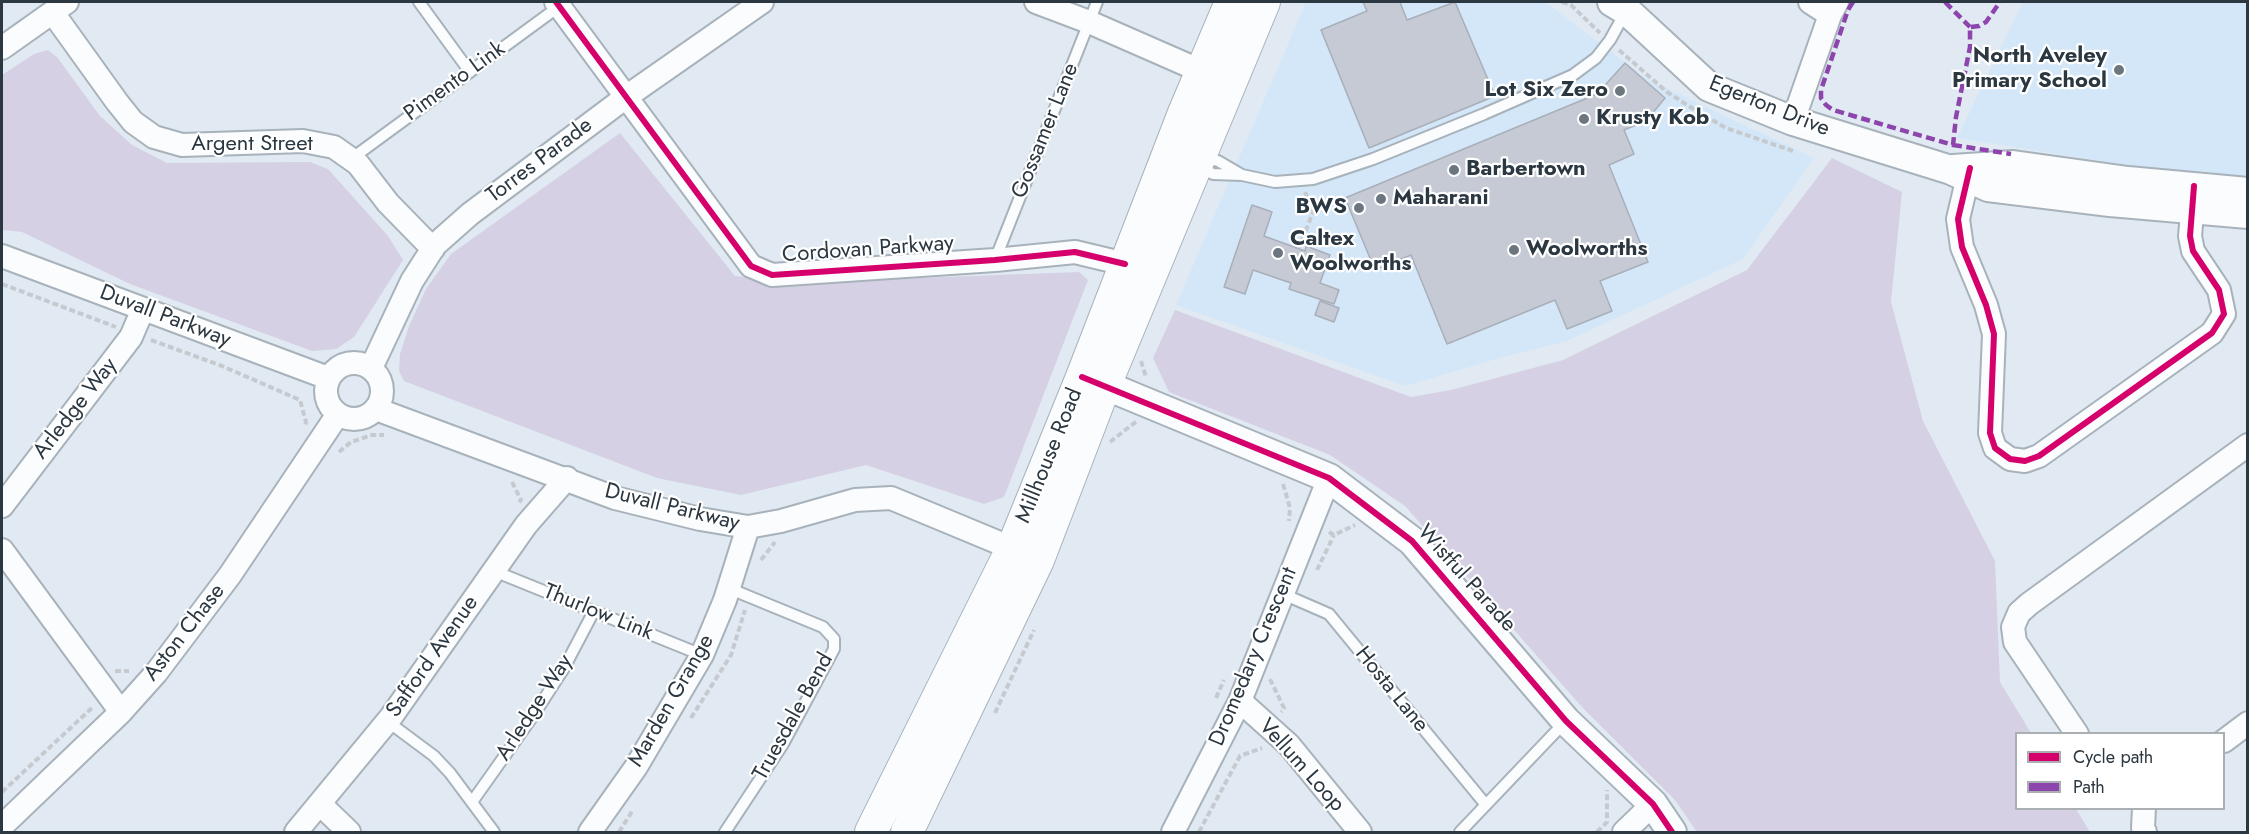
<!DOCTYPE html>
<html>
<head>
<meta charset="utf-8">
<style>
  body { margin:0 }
  #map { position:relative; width:2249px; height:834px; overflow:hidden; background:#e1eaf3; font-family:Jost,sans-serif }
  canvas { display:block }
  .frame { position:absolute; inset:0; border:3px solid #2b3741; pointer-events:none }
  .legend { position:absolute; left:2015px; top:732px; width:210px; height:78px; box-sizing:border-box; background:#fff; border:2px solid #aaafb3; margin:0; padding:8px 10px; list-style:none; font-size:18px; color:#2b3741 }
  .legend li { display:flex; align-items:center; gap:12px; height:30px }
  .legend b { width:30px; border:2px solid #aaafb3 }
</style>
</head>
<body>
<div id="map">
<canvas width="2249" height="834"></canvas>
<div class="frame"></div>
<ul class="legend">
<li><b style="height:8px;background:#d6006c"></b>Cycle path</li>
<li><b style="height:8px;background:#8e44ad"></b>Path</li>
</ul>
</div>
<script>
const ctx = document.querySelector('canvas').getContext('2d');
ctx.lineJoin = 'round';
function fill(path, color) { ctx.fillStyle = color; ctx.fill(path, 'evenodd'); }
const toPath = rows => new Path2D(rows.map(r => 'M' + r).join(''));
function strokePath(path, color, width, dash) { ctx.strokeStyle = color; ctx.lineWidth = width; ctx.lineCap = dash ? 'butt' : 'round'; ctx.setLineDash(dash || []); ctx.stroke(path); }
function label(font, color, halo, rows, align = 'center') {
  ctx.font = font + ' Jost,sans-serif'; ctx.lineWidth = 4.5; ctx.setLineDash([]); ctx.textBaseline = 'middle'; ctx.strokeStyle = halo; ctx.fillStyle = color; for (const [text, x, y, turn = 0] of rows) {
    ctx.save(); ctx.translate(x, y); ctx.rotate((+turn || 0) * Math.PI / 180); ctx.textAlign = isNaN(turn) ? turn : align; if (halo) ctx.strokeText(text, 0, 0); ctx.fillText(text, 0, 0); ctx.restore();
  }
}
fill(toPath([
  [1306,2,1545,2,1647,79,1814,158,1743,259,1567,341,1503,357,1405,386,1176,305],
  [2023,2,2247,2,2247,184,1957,138]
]), '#d3e7f9');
fill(toPath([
  [48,50,57,57,100,116,132,145,167,163,310,162,328,169,388,236,403,260,354,337,336,349,312,351,130,284,22,232,2,230,2,75,34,54],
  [620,133,735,276,809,282,1079,272,1088,280,1004,497,984,504,866,465,741,495,657,478,404,381,399,371,400,354,409,326,426,289,451,254],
  [1832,158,1902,192,1891,302,1923,421,1995,561,2000,682,2031,733,2016,734,2016,808,2076,809,2090,832,1697,832,1675,800,1581,706,1405,506,1330,455,1169,392,1153,358,1175,310,1411,397,1451,390,1563,360,1747,270]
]), '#d5d0e4');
const building = toPath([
  [1363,2,1400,2,1407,20,1455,2,1495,96,1369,148,1321,30,1367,11,1363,2],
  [1625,63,1665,98,1646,121,1624,130,1634,154,1609,165,1648,262,1600,281,1612,311,1567,329,1555,300,1447,344,1411,255,1375,270,1345,198,1597,94,1625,63],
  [1252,205,1272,212,1264,236,1305,251,1306,246,1330,255,1320,283,1339,290,1334,304,1289,289,1291,283,1253,270,1245,294,1224,287,1252,205],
  [1320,301,1339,308,1334,322,1315,315,1320,301]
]);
fill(building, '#c5cad5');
strokePath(building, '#a9afb9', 1.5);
const service = toPath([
  [419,2,470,72],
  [1202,157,1218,161,1242,175],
  [351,159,561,5],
  [1199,166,1213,174,1242,175,1275,182,1313,179,1373,159,1484,114,1573,75,1596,58,1610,40,1626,11],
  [995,260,1097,2],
  [494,571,702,655],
  [1283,594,1329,614,1486,805],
  [387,721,434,756,450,773,494,832],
  [472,802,535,713,564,668,594,611],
  [725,832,783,744,834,649,834,639,823,627,728,588],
  [1460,832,1565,722]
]);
const minor = toPath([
  [556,2,751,266,772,275,995,260,1075,252,1125,264],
  [1036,2,1089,22,1201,71],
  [1810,2,1830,15],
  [53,13,117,102,133,122,154,137,182,145,303,141,334,147,358,164,388,203,433,249],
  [2,48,67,2],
  [1793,121,1830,15,1837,2],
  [1970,168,1958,219,1962,247,1986,305,1994,334,1990,433,1995,448,2010,459,2025,461,2039,456,2212,333,2224,314,2219,290,2193,251,2190,236,2194,192],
  [2,256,328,378],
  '326 391a28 28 0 1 1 56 0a28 28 0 1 1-56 0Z',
  [371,368,412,281,435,245,470,214,626,97,762,2],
  [376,409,615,498,700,519,748,527,781,521,855,500,891,498,1026,554],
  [2,506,131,337,143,309],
  [2,550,121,712],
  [1240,701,1289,745,1360,832],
  [2077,734,2015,642,2013,627,2019,613,2029,604,2248,445],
  [2224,741,2248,723],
  [321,805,349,832],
  [2144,808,2143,828,2145,832],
  [2,826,121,712,156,673,230,575,338,414],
  [296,832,391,717,526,525,567,478],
  [590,832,636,767,702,655,725,600,748,527],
  [1173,832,1240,701,1329,478],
  [1624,832,1653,804]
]);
const tertiary = toPath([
  [1612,2,1627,11,1709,87,1793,121,1951,170,1988,187,2110,202,2248,214],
  [1953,169,2013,165,2128,181,2248,192],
  [1085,377,1329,478,1412,541,1566,721,1653,804,1672,832]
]);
const secondary = toPath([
  [871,832,1013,547,1082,377,1184,113,1231,2],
  [907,832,1038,560,1105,385,1264,2]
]);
strokePath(service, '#a8b2ba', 14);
strokePath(minor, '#a8b2ba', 26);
strokePath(tertiary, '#a8b2ba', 32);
strokePath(secondary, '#a8b2ba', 34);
strokePath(toPath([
  [1562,2,1571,5,1600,33],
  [1619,50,1667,92,1695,110,1726,128,1793,151],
  [1305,192,1313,212,1345,198],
  [1299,248,1313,212],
  [2,284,116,327],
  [151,340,222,366,300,400,306,422,305,426],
  [1141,361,1146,377],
  [1110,442,1137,421],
  [339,452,351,442,372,435,384,435],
  [512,482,521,500,519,502],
  [1283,484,1290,508,1289,521],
  [1329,532,1334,535,1355,525],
  [761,560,775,542],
  [1317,570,1334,535],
  [115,671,129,671],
  [1270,679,1284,708,1281,712],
  [1216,698,1224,680],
  [995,713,1034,630],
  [691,718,731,655,745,610],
  [2,792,94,706],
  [619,832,633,810],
  [1199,832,1240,756,1262,748],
  [1597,832,1607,822,1607,790]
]), '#c6cace', 4, [6, 3]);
strokePath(service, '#fafcfd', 10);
strokePath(minor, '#fafcfd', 22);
strokePath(tertiary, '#fafcfd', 28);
strokePath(secondary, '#fafcfd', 32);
strokePath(toPath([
  [1853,2,1848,10,1821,90,1821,98,1826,105,1833,110,1953,145,1956,117,1970,47,1970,27,1979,26,1986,22,2000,2],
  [1945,2,1970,27],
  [1953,145,2011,154]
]), '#8e44ad', 4.5, [9, 4.5]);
strokePath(toPath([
  [556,2,751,266,772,275,995,260,1075,252,1125,264],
  [1970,168,1958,219,1962,247,1986,305,1994,334,1990,433,1995,448,2010,459,2025,461,2039,456,2212,333,2224,314,2219,290,2193,251,2190,236,2194,186],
  [1082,377,1329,478,1412,541,1566,721,1653,804,1672,832]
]), '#d6006c', 6);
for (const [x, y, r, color] of [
  [2119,70,6,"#6b767f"],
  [1620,91,6,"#6b767f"],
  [1584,119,6,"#6b767f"],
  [1454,170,6,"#6b767f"],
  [1381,199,6,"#6b767f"],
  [1359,208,6,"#6b767f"],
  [1514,250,6,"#6b767f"],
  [1278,253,6,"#6b767f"]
]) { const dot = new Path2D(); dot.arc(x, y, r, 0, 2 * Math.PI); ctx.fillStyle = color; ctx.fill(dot); strokePath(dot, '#fff', 2); }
label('bold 22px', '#2b3741', '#fff', [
  ["North Aveley",2107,57,"right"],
  ["Primary School",2107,82,"right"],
  ["Lot Six Zero",1608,91,"right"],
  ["Krusty Kob",1596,119],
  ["Barbertown",1466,170],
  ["Maharani",1393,199],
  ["BWS",1347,208,"right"],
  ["Caltex",1290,240],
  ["Woolworths",1290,265],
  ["Woolworths",1526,250]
], 'left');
label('22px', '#2b3741', '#fff', [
  ["Pimento Link",455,82,-36],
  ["Egerton Drive",1769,107,22],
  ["Gossamer Lane",1046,131,-68],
  ["Argent Street",252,145],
  ["Torres Parade",540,161,-37],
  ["Cordovan Parkway",868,250,-4],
  ["Duvall Parkway",165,317,21],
  ["Arledge Way",76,409,-52],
  ["Millhouse Road",1050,456,-68],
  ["Duvall Parkway",672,508,14],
  ["Wistful Parade",1466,579,48],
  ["Thurlow Link",598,613,22],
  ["Aston Chase",185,633,-52],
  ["Safford Avenue",433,657,-55],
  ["Dromedary Crescent",1254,657,-67],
  ["Hosta Lane",1391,690,51],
  ["Marden Grange",672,701,-60],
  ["Arledge Way",535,708,-57],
  ["Truesdale Bend",794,717,-61],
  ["Vellum Loop",1301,766,48]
]);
</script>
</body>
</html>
